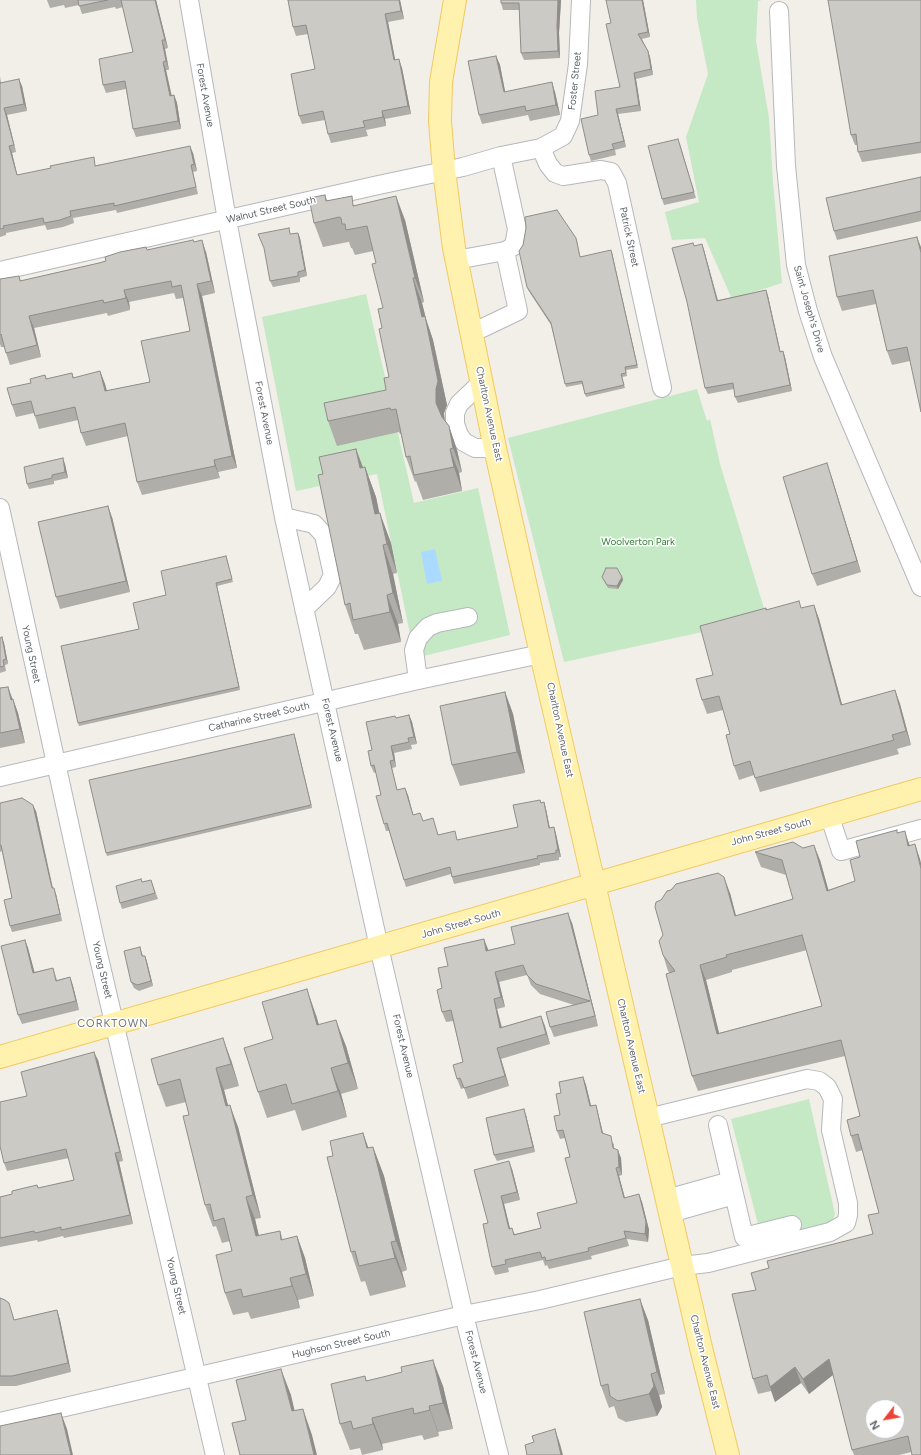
<!DOCTYPE html>
<html>
<head>
<meta charset="utf-8">
<style>
  body { margin:0 }
  #map { position:relative; width:921px; height:1455px; overflow:hidden; background:#f1efe8; font-family:Figtree,sans-serif }
  canvas { display:block }
  .north { position:absolute; left:865px; top:1399px; width:40px; height:40px; box-sizing:border-box; background:#fff; border:1px solid #bfc1c3; border-radius:50%; rotate:239deg; font-size:11px; font-weight:700; line-height:16px; text-align:center; color:#5f6368 }
  .north::after { content:''; display:block; margin:auto; width:14px; height:18px; background:#ea4335; clip-path:polygon(50% 0,100% 100%,50% 72%,0 100%) }
</style>
</head>
<body>
<div id="map">
<canvas width="921" height="1455"></canvas>
<div class="north">N</div>
</div>
<script>
const ctx = document.querySelector('canvas').getContext('2d');
ctx.lineJoin = 'round';
function fill(path, color) { ctx.fillStyle = color; ctx.fill(path, 'evenodd'); }
const toPath = rows => new Path2D(rows.map(r => 'M' + r).join(''));
function strokePath(path, color, width, dash) { ctx.strokeStyle = color; ctx.lineWidth = width; ctx.lineCap = dash ? 'butt' : 'round'; ctx.setLineDash(dash || []); ctx.stroke(path); }
function label(font, color, halo, rows, align = 'center') {
  ctx.font = font + ' Figtree,sans-serif'; ctx.lineWidth = 3; ctx.setLineDash([]); ctx.textBaseline = 'middle'; ctx.strokeStyle = halo; ctx.fillStyle = color; for (const [text, x, y, turn = 0] of rows) {
    ctx.save(); ctx.translate(x, y); ctx.rotate((+turn || 0) * Math.PI / 180); ctx.textAlign = isNaN(turn) ? turn : align; if (halo) ctx.strokeText(text, 0, 0); ctx.fillText(text, 0, 0); ctx.restore();
  }
}
fill(toPath([
  [696,0,762,0,758,1,756,41,769,118,773,182,782,283,732,299,705,238,672,240,665,212,699,202,686,137,708,74,697,18],
  [366,294,414,503,478,488,510,635,415,658,377,474,296,491,262,317],
  [697,389,707,421,710,419,720,464,767,618,564,662,508,438],
  [809,1099,835,1214,831,1224,796,1235,759,1228,731,1119]
]), '#c5e8c5');
fill(toPath([
  [435,549,442,581,427,584,421,552]
]), '#aadaff');
const minor = toPath([
  [189,0,227,220,284,517,379,947,464,1315,499,1455],
  [779,11,786,166,796,265,808,311,823,357,921,587],
  [541,148,548,164,555,173,563,176,601,170,611,172,617,183,662,388],
  [456,260,505,251,514,246,517,229,501,156],
  [0,271,374,186,463,167,501,156,541,148,563,136,570,121,578,64,581,0],
  [472,333,518,311,505,251],
  [482,382,459,404,455,413,455,424,459,435,464,442,475,448,495,448],
  [0,508,95,941,215,1455],
  [284,517,314,524,324,535,333,575,327,587,304,609],
  [418,680,414,650,418,638,428,627,437,623,468,617],
  [0,777,418,680,541,654],
  [830,817,841,851,921,829],
  [718,1125,744,1237,792,1225],
  [667,1199,731,1181],
  [670,1213,734,1195],
  [0,1422,464,1315,540,1300,682,1266,708,1263,830,1232,846,1223,848,1215,848,1203,831,1130,833,1099,827,1087,819,1081,807,1079,648,1118]
]);
const major = toPath([
  [455,0,441,82,440,121,444,171,454,248,495,448,541,654,702,1352,728,1455],
  [0,1057,921,789]
]);
strokePath(minor, '#b5b8bc', 20);
strokePath(major, '#f2c960', 24);
strokePath(minor, '#fff', 18);
strokePath(major, '#fff2af', 22);
fill(toPath([
  [47,0,156,0,168,48,165,49,169,70,166,70,172,96,174,95,177,103,181,129,136,137,133,129,126,89,106,93,103,85,133,52,123,7,116,9,115,7,82,14,79,5,65,8,64,5,50,8],
  [288,0,400,0,404,19,388,22,395,60,402,68,411,114,385,119,386,126,366,130,368,136,331,143,328,134,325,120,302,124,299,116,315,69,308,34,296,36,293,27],
  [501,0,561,0,559,33,560,58,524,60,521,53,519,10,503,10,501,3],
  [643,0,650,37,642,39,648,51,650,57,653,75,636,79,641,111,618,114,626,147,615,150,616,155,591,161,589,155,598,115,620,87,611,23],
  [921,0,921,153,862,162,858,152,857,145,855,145,851,135],
  [496,56,500,65,505,92,555,92,560,115,530,121,528,115,482,124,479,115],
  [0,76,1,83,22,86,27,111,7,115,16,152,12,153,17,175,193,153,197,171,193,172,198,194,117,213,116,210,73,218,74,223,63,227,47,230,45,225,6,233,6,235,0,237],
  [680,144,696,198,664,205,662,199],
  [921,177,921,221,837,240,834,231],
  [325,195,327,200,355,205,405,220,424,302,422,303,426,319,433,340,447,405,444,413,445,421,449,426,457,450,462,472,459,473,462,491,423,500,416,481,415,482,406,457,401,434,400,434,399,432,337,446,328,421,386,390,389,377,382,328,383,308,376,263,373,251,355,255,352,248,351,248,349,242,348,242,323,247,314,223],
  [298,233,300,238,307,276,300,278,300,282,273,287,270,281,291,234],
  [917,237,910,361,892,365,887,351,876,304,842,311,837,297],
  [577,241,580,257,612,253,638,368,626,370,627,376,622,377,625,388,586,397,582,384,566,387,551,325,528,290,527,287],
  [194,242,206,252,215,293,202,296,237,468,218,472,220,478,142,495,137,482,128,436,86,446,81,433,78,420,39,429,34,413,16,417,12,405,31,383,45,375,47,379,72,373,74,378,100,371,105,384,107,391,150,382,190,331,183,298,176,299,174,293,129,302,130,310,108,316,107,313,34,328,41,357,10,365,4,347,1,347,0,344,0,279,19,276,21,281,99,263,147,250],
  [694,246,704,250,718,300,766,290,768,296,780,352,783,351,785,357,792,391,738,403,735,397,734,389,708,394,705,388],
  [356,449,363,467,365,467,376,497,379,513,391,543,397,573,393,574,403,623,398,624,401,642,364,650,358,634,355,634,345,605,323,474],
  [65,464,68,478,54,481,54,484,29,489,27,484],
  [831,475,861,572,817,586,812,574],
  [112,517,130,592,60,609,56,597],
  [227,559,233,582,217,586,240,690,79,726,78,723,139,629,166,595],
  [602,577,622,577,623,580,618,589,608,588],
  [814,605,819,619,842,705,895,690,900,704,911,745,897,749,899,754,760,792,754,775,739,780,734,766,730,734,723,710,707,714,702,700,713,675,766,608,767,610,802,608],
  [0,638,4,643,8,664,5,665,6,671,0,673],
  [8,687,18,713,25,743,0,748,0,688],
  [505,692,513,714,525,773,460,786,452,765],
  [409,715,412,722,417,744,411,745,412,749,394,753,396,767,392,768,397,790,408,795,413,815,423,821,435,825,438,835,458,840,518,827,540,800,541,803,544,802,546,809,550,828,554,827,556,834,561,857,559,857,559,860,540,863,540,865,454,884,451,874,406,887,389,831,386,831,384,824,381,795,376,772,374,773,371,766,372,750,396,718],
  [295,737,312,808,107,856,106,853],
  [0,803,36,811,53,888,56,894,62,921,12,932,10,926,12,898,2,851,0,852],
  [898,833,910,845,920,859,911,1452,899,1455,854,1455,852,1450,833,1375,809,1394,801,1383,775,1402,771,1391,758,1394,753,1379,756,1290,769,1268,873,1234,879,1213,863,1150,856,1152,851,1136,860,1116,845,1056,698,1091,692,1076,670,973,668,971,663,955,730,893,736,916,793,899,786,875,761,867,755,852,820,860,828,890,855,881,860,857],
  [807,950,822,1006,719,1033,706,980,732,972,732,970],
  [151,880,158,899,122,909,120,903,143,882],
  [572,923,598,1026,554,1037,550,1027,574,1005,540,994,531,985,527,975,499,982,505,1007,497,1009,502,1027,541,1016,550,1044,501,1059,509,1086,468,1099,464,1088,461,1089,457,1079,463,1062,453,1021,446,1022,442,1012,442,988,448,966,488,950,515,944],
  [25,940,28,948,34,972,53,968,57,980,70,977,73,986,79,1010,22,1024,18,1015],
  [140,947,143,956,145,956,147,962,153,986,139,991,134,988,131,982],
  [316,1015,319,1025,346,1046,358,1089,341,1094,347,1117,302,1131,295,1110,267,1118,258,1092,273,1039],
  [98,1060,123,1161,119,1162,133,1224,64,1238,63,1236,38,1242,37,1240,0,1247,0,1197,12,1194,37,1185,38,1188,74,1180,69,1158,7,1171,4,1163,27,1096],
  [231,1060,239,1086,224,1090,228,1106,238,1127,261,1218,255,1219,259,1236,280,1231,283,1240,297,1236,305,1258,314,1296,298,1300,300,1308,251,1319,248,1312,233,1315,225,1293,232,1251,230,1241,222,1243,216,1226,213,1227,205,1205,189,1115,186,1102,166,1107,158,1085],
  [583,1077,586,1085,591,1106,596,1105,598,1113,603,1134,614,1144,614,1148,621,1158,622,1175,619,1176,625,1198,642,1202,649,1230,648,1242,627,1239,629,1246,591,1256,592,1259,549,1269,547,1265,545,1266,543,1260,508,1268,509,1272,495,1275,492,1267,488,1223,512,1169,520,1200,504,1204,510,1228,515,1234,541,1228,577,1203,570,1157,565,1138,560,1139,557,1131,560,1115,561,1093],
  [526,1115,535,1152,497,1161,494,1155],
  [363,1133,368,1148,373,1147,384,1176,407,1270,402,1272,406,1287,370,1296,365,1281,361,1282,351,1252,333,1156],
  [0,1298,9,1303,14,1320,57,1310,60,1320,71,1372,16,1386,0,1386],
  [648,1320,665,1394,659,1395,662,1407,657,1416,626,1422,618,1418,614,1406,609,1408,601,1386],
  [365,1376,366,1380,443,1386,453,1429,438,1432,439,1436,424,1440,422,1435,382,1444,383,1450,362,1455,360,1448,350,1450,340,1424]
]), '#afaea9');
fill(toPath([
  [155,0,156,0,168,48,165,40],
  [399,0,400,0,404,19,401,11],
  [558,0,561,0,559,33,560,58,558,51,557,26],
  [642,0,643,0,650,37,648,32],
  [385,14,388,22,397,69,394,60],
  [162,40,165,49,169,70,166,61],
  [648,51,650,57,653,75,651,69],
  [496,56,500,65,507,101,504,92],
  [399,59,402,68,411,114,408,106],
  [163,62,166,70,173,104,170,96],
  [634,73,636,79,641,111,639,105],
  [19,79,22,86,27,111,24,104],
  [552,82,555,92,560,115,556,105],
  [174,95,177,103,181,129,178,121],
  [4,108,7,115,16,152,14,145],
  [616,109,618,114,626,147,624,141],
  [382,111,385,119,386,126,383,117],
  [9,146,12,153,19,182,17,175],
  [190,146,193,153,197,171,194,164],
  [396,196,405,220,424,302,415,278],
  [298,233,300,238,307,276,305,270],
  [917,237,921,247,921,253],
  [202,240,206,252,215,293,211,281],
  [702,244,704,250,719,306,717,301],
  [611,250,612,253,638,368,637,365],
  [413,278,422,303,426,319,433,340,447,405,444,413,445,427,436,403],
  [197,284,202,296,237,468,232,456],
  [124,290,129,302,130,310,126,298],
  [766,290,768,296,782,358,780,352],
  [29,316,34,328,41,357,37,345],
  [783,351,785,357,792,391,790,385],
  [100,371,105,384,110,403,105,391],
  [449,426,457,450,462,472,453,448],
  [356,449,367,479,360,468],
  [450,449,459,473,462,491,454,467],
  [63,458,65,464,68,478,65,472],
  [214,460,220,478,215,466],
  [827,463,831,475,861,572,857,561],
  [365,467,376,497,386,544,375,514],
  [108,506,112,517,130,592,126,581],
  [380,513,391,543,397,573,387,544],
  [383,545,393,574,403,623,393,593],
  [622,577,623,580,618,589,617,586],
  [216,583,217,586,240,690,239,687],
  [387,595,398,624,401,642,390,612],
  [814,605,819,619,846,719,841,705],
  [2,637,4,643,8,664,6,659],
  [8,687,13,701,11,700],
  [895,690,900,704,911,745,906,731],
  [505,692,513,714,525,773,517,752],
  [13,699,18,713,25,743,20,729],
  [409,715,412,722,417,744,414,737],
  [294,734,295,737,312,808,311,805],
  [391,746,394,753,396,767,394,760],
  [405,788,408,795,415,822,413,815],
  [544,802,546,809,551,835,549,828],
  [33,805,36,811,54,895,52,888],
  [554,827,556,834,561,857,558,850],
  [905,831,910,847,908,846],
  [915,844,920,859,921,863,921,869],
  [814,845,820,860,833,906,827,891],
  [724,877,730,893,740,931,735,916],
  [54,888,56,894,62,921,60,914],
  [568,913,572,923,598,1026,595,1016],
  [484,939,488,949,490,961,486,951],
  [25,940,28,948,37,981,33,973],
  [145,956,147,962,153,986,151,981],
  [700,965,706,980,723,1049,717,1034],
  [495,972,499,982,505,1007,501,997],
  [70,977,73,986,79,1010,76,1001],
  [307,989,316,1015,327,1052,317,1025],
  [494,999,497,1009,504,1038,500,1028],
  [541,1016,545,1026,550,1044,546,1034],
  [336,1020,346,1046,358,1089,348,1063],
  [223,1038,231,1060,239,1086,231,1064],
  [497,1048,501,1059,509,1086,505,1076],
  [94,1052,98,1060,123,1161,120,1152],
  [216,1068,224,1090,234,1128,226,1106],
  [331,1068,341,1094,347,1117,338,1091],
  [583,1077,586,1085,593,1114,590,1106],
  [230,1105,238,1127,261,1218,253,1195],
  [596,1105,605,1141,602,1133],
  [524,1109,526,1115,535,1152,533,1147],
  [363,1133,374,1163,367,1148],
  [373,1147,384,1176,407,1270,396,1241],
  [618,1150,621,1158,622,1175,619,1167],
  [115,1153,119,1162,133,1224,130,1215],
  [509,1161,512,1169,520,1200,517,1192],
  [616,1168,619,1176,627,1206,624,1198],
  [639,1194,642,1202,649,1230,648,1242,645,1234],
  [501,1196,504,1204,512,1237,509,1229],
  [246,1197,255,1219,264,1258,256,1236],
  [297,1236,305,1258,314,1296,306,1274],
  [391,1242,402,1272,406,1287,395,1258],
  [290,1278,298,1300,300,1308,292,1286],
  [640,1299,648,1320,665,1394,657,1372],
  [57,1310,60,1320,71,1372,68,1363],
  [829,1359,834,1374,809,1394,803,1379],
  [433,1360,443,1386,453,1429,443,1403],
  [795,1367,801,1383,775,1402,770,1387],
  [281,1369,291,1395,301,1438,292,1411],
  [651,1374,659,1395,662,1407,657,1416,649,1394],
  [429,1406,438,1432,439,1436,430,1410],
  [303,1409,312,1435,317,1455,314,1455],
  [61,1413,67,1429,73,1455,71,1455],
  [372,1418,382,1444,383,1450,373,1424],
  [555,1429,560,1444,563,1455,561,1455]
]), '#8f8d8a');
const building = toPath([
  [78,0,108,0,79,6,78,0],
  [121,0,155,0,165,40,162,40,166,61,163,62,170,96,174,95,178,121,133,129,125,81,103,85,99,59,133,52,121,0],
  [288,0,399,0,401,11,385,14,394,60,399,59,408,106,382,111,383,117,363,121,365,127,328,134,323,111,299,116,291,74,315,69,306,25,293,27,288,0],
  [501,0,558,0,557,26,558,51,521,53,519,3,501,3,501,0],
  [606,0,642,0,648,32,638,34,648,51,651,69,634,73,639,105,616,109,624,141,612,144,614,149,589,155,581,119,598,115,595,91,620,87,606,24,611,23,606,0],
  [828,0,921,0,921,142,858,152,856,134,851,135,828,0],
  [496,56,504,92,552,82,556,105,526,111,525,106,479,115,468,61,496,56],
  [19,79,24,104,4,108,14,145,9,146,17,175,51,168,50,166,94,157,95,166,190,146,194,164,191,165,196,187,114,206,114,203,70,211,71,216,60,220,44,223,43,218,3,226,4,228,0,229,0,82,0,83,19,79],
  [678,139,694,192,662,199,648,146,678,139],
  [921,177,921,211,834,231,826,198,921,177],
  [325,195,326,201,352,196,353,206,396,196,415,278,413,278,422,317,425,316,438,381,436,389,436,403,442,417,449,426,453,448,450,449,454,467,414,475,410,456,406,457,396,409,391,410,390,408,328,421,324,403,386,390,384,378,389,377,379,329,382,328,378,309,383,308,372,264,376,263,367,226,346,230,345,224,342,224,341,218,339,217,314,223,309,198,325,195],
  [557,210,576,238,580,257,611,250,637,365,625,367,626,373,621,374,624,385,585,394,582,381,565,384,551,323,527,287,519,251,523,245,526,228,525,217,557,210],
  [289,228,290,234,298,233,305,270,298,272,298,276,270,281,264,248,258,234,289,228],
  [917,237,921,253,921,412,907,347,887,351,873,290,837,297,829,256,917,237],
  [193,240,194,242,202,240,211,281,197,284,232,456,214,460,215,466,137,482,125,423,81,433,75,407,35,416,31,401,12,405,7,388,31,383,30,379,45,375,46,379,72,373,73,378,100,371,105,391,150,382,141,341,190,331,181,285,172,287,171,281,124,290,126,298,104,303,103,300,29,316,37,345,6,353,1,334,0,335,0,279,19,276,20,281,99,263,106,261,105,257,120,252,146,247,147,250,193,240],
  [693,243,694,246,702,244,717,301,766,290,780,352,783,351,790,385,735,397,733,383,705,388,687,302,672,248,693,243],
  [356,449,360,468,365,467,375,514,380,513,387,544,383,545,393,593,387,595,390,612,353,620,350,603,345,605,318,475,323,474,319,457,356,449],
  [63,458,65,472,52,475,52,478,27,484,24,467,63,458],
  [827,463,857,561,812,574,783,477,827,463],
  [108,506,126,581,56,597,38,522,108,506],
  [226,556,232,579,216,583,239,687,78,723,61,646,139,629,133,603,166,595,161,571,226,556],
  [606,568,617,568,622,577,617,586,607,585,602,577,606,568],
  [799,601,801,608,814,605,841,705,895,690,906,731,892,735,894,740,755,778,750,761,734,766,726,735,730,734,719,696,702,700,696,679,713,675,700,626,766,608,766,610,799,601],
  [2,637,6,659,3,660,4,666,0,667,0,638,2,637],
  [8,687,11,700,13,699,20,729,0,733,0,688,8,687],
  [505,692,517,752,452,765,440,706,505,692],
  [409,715,414,737,408,738,409,742,391,746,394,760,390,761,397,790,405,788,413,815,420,813,423,821,433,818,438,835,455,831,457,840,518,827,513,805,540,800,541,803,544,802,549,828,554,827,558,850,556,850,556,853,537,856,538,858,452,877,450,867,404,880,387,823,384,824,376,796,381,795,374,765,371,766,368,751,372,750,366,722,395,716,396,718,409,715],
  [294,734,311,805,106,853,89,780,294,734],
  [22,798,33,805,52,888,54,888,60,914,10,926,4,900,12,898,1,845,0,845,0,803,22,798],
  [897,830,897,833,905,831,908,846,915,844,921,869,921,1455,912,1455,908,1436,852,1450,829,1359,803,1379,795,1367,770,1387,767,1375,753,1379,732,1294,756,1290,751,1273,769,1268,767,1261,873,1234,868,1215,879,1213,858,1134,851,1136,847,1120,860,1116,841,1040,692,1076,666,974,675,971,663,955,659,941,663,935,655,907,656,902,661,900,667,891,671,890,676,884,718,873,724,877,735,916,793,899,782,860,755,852,793,842,803,848,814,845,827,891,855,881,850,860,860,857,856,841,897,830],
  [802,935,822,1006,717,1034,700,965,727,957,726,955,802,935],
  [873,1407,897,1407,897,1431,873,1431,873,1407],
  [141,879,142,882,151,880,155,893,120,903,116,886,141,879],
  [568,913,595,1016,550,1027,546,1012,590,1001,536,984,527,975,523,965,495,972,501,997,494,999,500,1028,541,1016,546,1034,497,1048,505,1076,464,1088,460,1078,457,1079,453,1065,463,1062,451,1010,442,1012,437,990,442,988,438,968,448,966,444,948,484,939,486,951,515,944,511,927,568,913],
  [25,940,33,973,53,968,56,981,70,977,76,1001,18,1015,1,946,25,940],
  [140,947,142,956,145,956,151,981,137,985,131,982,124,951,140,947],
  [307,989,317,1025,336,1020,348,1063,331,1068,338,1091,292,1104,286,1084,258,1092,244,1048,273,1039,262,1002,307,989],
  [223,1038,231,1064,216,1068,226,1106,230,1105,253,1195,246,1197,256,1236,280,1231,281,1240,297,1236,306,1274,290,1278,292,1286,243,1297,241,1289,225,1293,216,1255,232,1251,224,1218,214,1221,210,1204,205,1205,183,1116,189,1115,180,1079,158,1085,151,1059,223,1038],
  [94,1052,120,1152,115,1153,130,1215,61,1230,61,1227,35,1233,34,1231,0,1238,0,1197,12,1194,12,1191,37,1185,38,1188,74,1180,66,1149,4,1163,0,1146,0,1102,27,1096,21,1072,94,1052],
  [583,1077,590,1106,596,1105,602,1133,611,1136,613,1148,618,1150,619,1167,616,1168,624,1198,639,1194,646,1222,645,1234,624,1231,626,1238,588,1248,589,1251,546,1261,545,1257,542,1258,540,1252,505,1260,506,1264,492,1267,483,1224,488,1223,474,1170,509,1161,517,1192,501,1196,509,1229,512,1228,514,1235,541,1228,537,1213,577,1203,565,1158,570,1157,563,1130,557,1131,554,1116,560,1115,556,1094,561,1093,559,1082,583,1077],
  [524,1109,533,1147,494,1155,486,1118,524,1109],
  [363,1133,367,1148,373,1147,396,1241,391,1242,395,1258,359,1266,355,1251,351,1252,327,1157,333,1156,330,1141,363,1133],
  [0,1298,5,1300,9,1303,14,1320,57,1310,68,1363,12,1376,0,1376,0,1298],
  [640,1299,657,1372,651,1374,654,1386,649,1394,618,1401,610,1396,608,1384,601,1386,584,1312,640,1299],
  [433,1360,443,1403,429,1406,430,1410,414,1414,413,1408,372,1418,373,1424,353,1429,351,1421,340,1424,331,1384,365,1376,366,1381,383,1377,402,1372,401,1367,433,1360],
  [281,1369,292,1411,303,1409,314,1455,240,1455,232,1423,246,1420,236,1380,281,1369],
  [61,1413,71,1455,0,1455,0,1426,61,1413],
  [555,1429,561,1455,527,1455,525,1445,534,1442,532,1436,555,1429]
]);
fill(building, '#cccac5');
strokePath(building, '#8f8d8a', 1);
label('10px', '#5f6368', '#fff', [
  ["Foster Street",575,81,-84],
  ["Forest Avenue",205,95,80],
  ["Walnut Street South",271,210,-13],
  ["Patrick Street",629,237,78],
  ["Saint Joseph's Drive",809,309,74],
  ["Forest Avenue",264,413,79],
  ["Charlton Avenue East",489,414,78],
  ["Young Street",31,654,78],
  ["Catharine Street South",259,717,-13],
  ["Forest Avenue",332,730,77],
  ["Charlton Avenue East",560,730,78],
  ["John Street South",771,832,-15],
  ["John Street South",461,924,-16],
  ["Young Street",102,970,77],
  ["Forest Avenue",403,1046,77],
  ["Charlton Avenue East",631,1046,77],
  ["Young Street",176,1286,77],
  ["Hughson Street South",341,1344,-13],
  ["Forest Avenue",476,1362,76],
  ["Charlton Avenue East",705,1362,76]
]);
label('10px', '#348238', '#fff', [
  ["Woolverton Park",638,542]
]);
ctx.letterSpacing = '1px';
label('11px', '#70757a', '#fff', [
  ["CORKTOWN",113,1024]
]);
ctx.letterSpacing = '0px';
</script>
</body>
</html>
